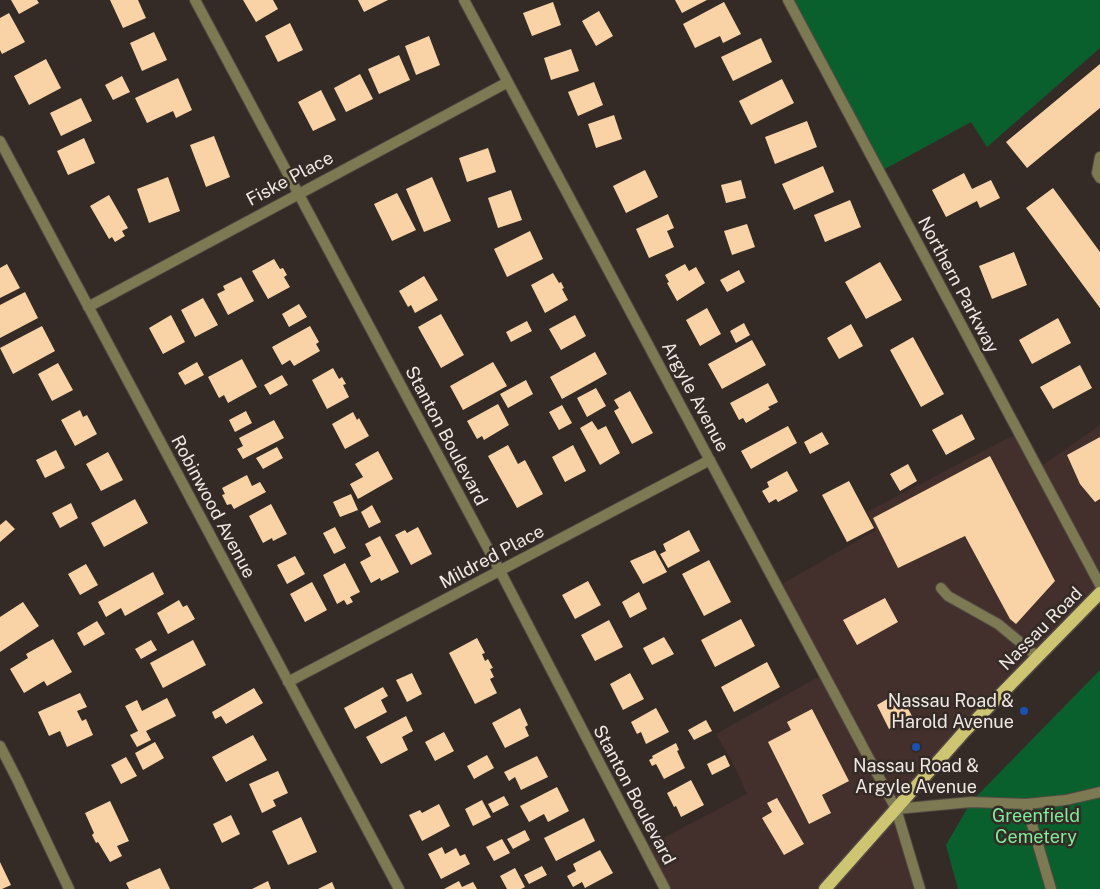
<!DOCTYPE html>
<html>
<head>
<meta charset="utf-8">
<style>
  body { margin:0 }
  canvas { display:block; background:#352b26 }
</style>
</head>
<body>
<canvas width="1100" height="889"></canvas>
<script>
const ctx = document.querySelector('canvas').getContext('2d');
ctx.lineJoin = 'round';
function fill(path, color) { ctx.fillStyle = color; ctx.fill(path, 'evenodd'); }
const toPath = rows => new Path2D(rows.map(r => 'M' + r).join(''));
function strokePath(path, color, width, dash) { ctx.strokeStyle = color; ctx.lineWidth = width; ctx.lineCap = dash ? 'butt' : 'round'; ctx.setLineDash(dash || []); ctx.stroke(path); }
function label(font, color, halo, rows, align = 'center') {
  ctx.font = font + ' "Public Sans",sans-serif'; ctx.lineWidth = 5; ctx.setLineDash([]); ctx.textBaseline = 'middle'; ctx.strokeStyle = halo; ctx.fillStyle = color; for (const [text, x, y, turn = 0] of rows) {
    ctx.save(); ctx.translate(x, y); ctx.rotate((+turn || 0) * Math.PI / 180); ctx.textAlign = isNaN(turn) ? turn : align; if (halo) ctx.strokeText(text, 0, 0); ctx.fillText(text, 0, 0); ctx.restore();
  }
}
fill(toPath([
  [1100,425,1100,593,896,809,920,889,665,889,644,848,747,794,732,761,716,734,824,674,777,587,876,530,867,512,1020,432,1039,468]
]), '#432f2b');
fill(toPath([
  [792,0,1100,0,1100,48,987,147,971,122,883,170],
  [1100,670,1100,889,958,889,946,845,971,802]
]), '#0a602d');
fill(toPath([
  [11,0,37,0,39,3,19,14],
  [110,0,138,0,146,18,123,28],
  [243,0,273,0,278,9,256,22],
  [358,0,388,0,364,12],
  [675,0,707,0,682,13],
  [553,2,561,25,532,36,523,13],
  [724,2,741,34,723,43,720,36,695,48,683,24],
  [599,11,613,36,596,46,582,21],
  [9,13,25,42,2,54,0,50,0,18],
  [290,23,303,50,278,62,265,36],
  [154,32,167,60,142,71,130,43],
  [429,36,440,65,416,75,405,46],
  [761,38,772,62,733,81,721,57],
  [571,49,579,71,551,80,544,58],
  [399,55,410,80,379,94,368,69],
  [46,59,61,88,29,105,14,76],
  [1100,64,1100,108,1027,168,1006,142],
  [360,74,373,99,346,112,334,88],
  [122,76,130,92,113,100,105,85],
  [178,78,192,110,176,118,173,111,147,123,135,98],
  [782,79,794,103,751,125,739,101],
  [594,82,603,105,578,116,568,92],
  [321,90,336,120,313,131,298,102],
  [81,98,92,121,61,136,50,113],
  [614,115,622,139,596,148,588,124],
  [807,121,817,147,775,164,765,137],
  [214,136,230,177,206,187,190,145],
  [84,138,95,163,68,175,57,151],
  [488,148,496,172,467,182,459,158],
  [823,166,834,192,794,210,782,184],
  [645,170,658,197,626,213,613,186],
  [964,173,972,189,991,180,1000,198,980,208,977,201,946,217,932,190],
  [168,177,180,211,149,223,137,189],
  [432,177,451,221,424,232,406,189],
  [741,180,746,198,726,203,721,185],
  [1053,188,1100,252,1100,308,1026,208],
  [511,190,522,220,498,228,488,198],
  [397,193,416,230,392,241,374,204],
  [109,195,128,228,122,231,125,236,115,242,112,237,109,239,90,206],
  [850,200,861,227,825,242,814,215],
  [668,214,674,228,667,231,674,247,649,258,636,229],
  [747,224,755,247,732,255,724,231],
  [530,231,543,259,507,277,494,249],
  [1014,252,1027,285,992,299,979,266],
  [274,259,280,269,283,268,287,275,284,277,290,287,268,299,252,271],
  [880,262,902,300,866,319,845,282],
  [7,264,20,288,0,298,0,268],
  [685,264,689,271,696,267,705,283,677,301,667,283,669,282,665,275],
  [739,270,745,282,727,292,720,280],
  [553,273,559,283,561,282,564,288,562,289,568,300,545,313,531,285],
  [424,276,438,300,415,313,411,305,408,307,399,291],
  [241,277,254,301,228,315,217,294,225,290,223,286],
  [25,292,38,318,0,338,0,305],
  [203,298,218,325,195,337,181,310],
  [299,304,307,317,289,327,282,314],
  [707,308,721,334,700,346,686,320],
  [441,314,464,355,441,368,418,327],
  [171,315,185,342,163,354,149,328],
  [575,315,586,336,561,350,549,329],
  [1058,318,1071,343,1032,364,1019,340],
  [527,321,532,331,511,342,506,332],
  [744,323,750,335,736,343,730,331],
  [851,324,863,346,839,359,827,338],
  [42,326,55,351,13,374,0,348],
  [310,326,319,342,316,344,320,351,294,366,290,360,282,365,272,347],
  [913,337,944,394,921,407,890,350],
  [752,340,766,365,722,389,708,364],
  [595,352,607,374,562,399,550,377],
  [242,359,257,387,228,403,224,395,219,398,208,377],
  [197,362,204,375,185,385,178,373],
  [493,362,507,386,463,410,450,386],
  [58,363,73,390,52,401,38,374],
  [1080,365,1092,388,1053,409,1040,387],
  [333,368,339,379,342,377,346,384,343,385,349,397,327,409,312,380],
  [282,375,288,385,270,395,264,385],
  [526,380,533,394,508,408,500,394],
  [768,383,778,402,768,407,770,409,746,423,743,418,739,420,730,403],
  [596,388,606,406,587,417,577,398],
  [630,391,653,433,632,444,614,411,619,408,614,400],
  [498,404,509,425,484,440,482,436,477,439,467,421],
  [562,405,572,423,559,430,549,412],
  [80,410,83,417,87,415,97,434,75,446,61,420],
  [246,411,252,423,235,432,229,420],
  [353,412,357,420,359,418,369,436,345,449,332,424],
  [962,414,975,439,946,455,932,430],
  [274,420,284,438,243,459,237,449,243,446,239,438],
  [592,421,598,430,606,426,620,453,600,465,580,428],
  [788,426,797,443,751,469,741,451],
  [822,432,829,444,810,454,804,442],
  [1100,437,1100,499,1095,502,1080,484,1067,455],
  [508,445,518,464,525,460,543,494,517,508,488,456],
  [573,445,586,471,565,482,552,457],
  [277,447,283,458,263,469,256,458],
  [56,450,65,468,45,478,36,460],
  [378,451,393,479,358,499,350,484,363,477,355,464],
  [108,452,123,480,101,491,86,464],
  [990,456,1055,581,1016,624,1010,619,965,536,898,568,873,518],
  [908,464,917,481,900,491,890,474],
  [787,471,798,491,778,502,776,499,769,503,762,491,769,487,767,482],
  [247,475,252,486,260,482,266,492,234,509,231,504,227,505,222,495,225,494,222,488],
  [849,481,874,528,847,542,822,495],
  [351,494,358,510,340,517,333,502],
  [135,499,148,523,104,547,91,523],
  [71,503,78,518,60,528,52,513],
  [271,504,287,534,273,541,272,538,263,543,249,516],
  [372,505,381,522,369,528,361,512],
  [6,520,15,529,0,542,0,525],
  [335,527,346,548,334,554,323,533],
  [418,527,432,554,411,565,395,535,405,530,407,533],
  [689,530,700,551,668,568,660,554,666,551,663,544],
  [380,536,399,572,381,581,380,578,371,583,360,562,371,556,365,544],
  [655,550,667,572,643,584,630,561],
  [295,556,305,574,287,584,277,565],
  [709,560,731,602,704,616,682,574],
  [345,563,360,592,350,597,353,602,347,605,344,600,337,604,323,575],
  [86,564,98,585,80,595,68,574],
  [153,572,164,594,125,616,121,608,106,617,98,602],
  [588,581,601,605,575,619,562,595],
  [312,582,327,610,305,622,290,594],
  [639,592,647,609,630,618,622,602],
  [885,598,898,622,857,645,843,620],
  [179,600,183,607,187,605,195,619,168,634,157,613],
  [23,602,39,626,0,652,0,617],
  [741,619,755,646,715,667,701,640],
  [609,620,623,647,595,661,581,635],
  [97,621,105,634,84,646,77,633],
  [664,637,674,654,652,665,643,648],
  [477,638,485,653,482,654,485,661,488,659,493,668,490,669,494,677,490,679,497,693,475,704,449,653],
  [53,639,72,672,47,686,44,681,24,693,10,669,28,658,26,654],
  [151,640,157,650,141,659,135,649],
  [193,640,206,665,163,688,150,663],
  [767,662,780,687,734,712,721,687],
  [412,673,422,694,407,702,396,680],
  [630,673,644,699,623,710,610,684],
  [383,687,388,696,381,700,387,712,355,729,344,708],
  [254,688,263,703,226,724,221,716,215,719,212,712],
  [899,692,912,716,889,729,877,705],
  [80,693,87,707,77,711,82,721,86,719,93,735,67,747,60,731,49,736,38,712],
  [167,698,176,716,146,731,151,740,137,747,130,735,138,731,125,706,137,700,142,711],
  [520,708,528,725,525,727,529,736,505,748,492,723],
  [656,708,669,732,646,744,641,732,637,734,631,722],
  [812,709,849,781,822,795,831,813,809,824,768,742,791,730,787,722],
  [406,716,413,731,402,737,408,750,381,764,366,737],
  [706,720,712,731,694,740,688,730],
  [444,732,454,751,435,761,425,742],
  [253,735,267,760,226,782,212,757],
  [155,742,164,758,143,770,135,753],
  [676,743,679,750,677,751,685,768,664,779,656,764,652,766,649,760,653,758,652,756],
  [487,755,494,768,474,779,467,766],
  [725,755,730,766,712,775,707,764],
  [537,756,548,777,521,790,515,777,509,781,504,772],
  [126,757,137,776,121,784,111,765],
  [278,771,288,793,273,800,276,806,262,813,249,784],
  [691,780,704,805,681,817,676,806,674,807,667,793],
  [557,787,569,811,548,822,544,814,529,822,520,806],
  [504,796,509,805,493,813,488,804],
  [777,798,804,844,784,855,762,818,772,812,767,803],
  [482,800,491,817,473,826,465,809],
  [110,801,129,841,117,846,122,856,110,862,98,842,96,843,92,835,94,833,85,813],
  [439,804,450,826,422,841,409,815,420,810,422,813],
  [231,815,240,834,222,843,213,824],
  [301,817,317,852,288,865,272,831],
  [584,818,595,841,556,861,544,838],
  [525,830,530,840,513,849,507,839],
  [502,839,510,853,494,861,486,847],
  [442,847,445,854,456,848,460,856,465,854,470,864,441,879,428,854],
  [600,850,613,873,585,888,582,882,573,887,567,876,576,871,573,864],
  [0,862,11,885,2,889,0,889],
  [542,866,547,875,529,884,524,875],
  [160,868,170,889,129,889,126,883],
  [515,868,525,887,521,889,507,889,500,876],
  [268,881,271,889,252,889],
  [459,881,462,887,473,882,477,889,444,889],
  [332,882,335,889,318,889]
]), '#f9d3a5');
const service = toPath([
  [1100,157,1097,173,1100,178],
  [941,588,948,596,998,624,1038,657],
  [1026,804,1051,889],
  [896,809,971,802,1026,804,1066,800,1100,792]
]);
const minor = toPath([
  [195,0,500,571,665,889],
  [464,0,896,809,920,889],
  [788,0,1100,585],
  [0,141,399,889],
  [88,307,508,82],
  [288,682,710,460],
  [0,746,17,779,69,889]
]);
const primary = toPath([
  [825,889,964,732,1100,593]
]);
strokePath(service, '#534945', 12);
strokePath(minor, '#534945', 12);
strokePath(primary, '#534945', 15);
strokePath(service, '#7d7953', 10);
strokePath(minor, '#7d7953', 10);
strokePath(primary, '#cec573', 12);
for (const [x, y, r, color] of [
  [1024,711,5,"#1a4fb4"],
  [916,747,5,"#1a4fb4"]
]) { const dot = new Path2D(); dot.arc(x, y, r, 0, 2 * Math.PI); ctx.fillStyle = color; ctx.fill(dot); strokePath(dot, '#352b26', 2); }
label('18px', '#efe8e5', '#352b26', [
  ["Fiske Place",290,179,-28],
  ["Northern Parkway",958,285,62],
  ["Argyle Avenue",695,397,62],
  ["Stanton Boulevard",446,436,62],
  ["Robinwood Avenue",213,507,62],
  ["Mildred Place",492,557,-28],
  ["Nassau Road",1041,629,-45],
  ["Stanton Boulevard",634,795,62]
]);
label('18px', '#efe8e5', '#352b26', [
  ["Nassau Road &",1014,701],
  ["Harold Avenue",1014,722],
  ["Nassau Road &",916,766,"center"],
  ["Argyle Avenue",916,787,"center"]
], 'right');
label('18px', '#7dec9b', '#352b26', [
  ["Greenfield",1036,816],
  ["Cemetery",1036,837]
]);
</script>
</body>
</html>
